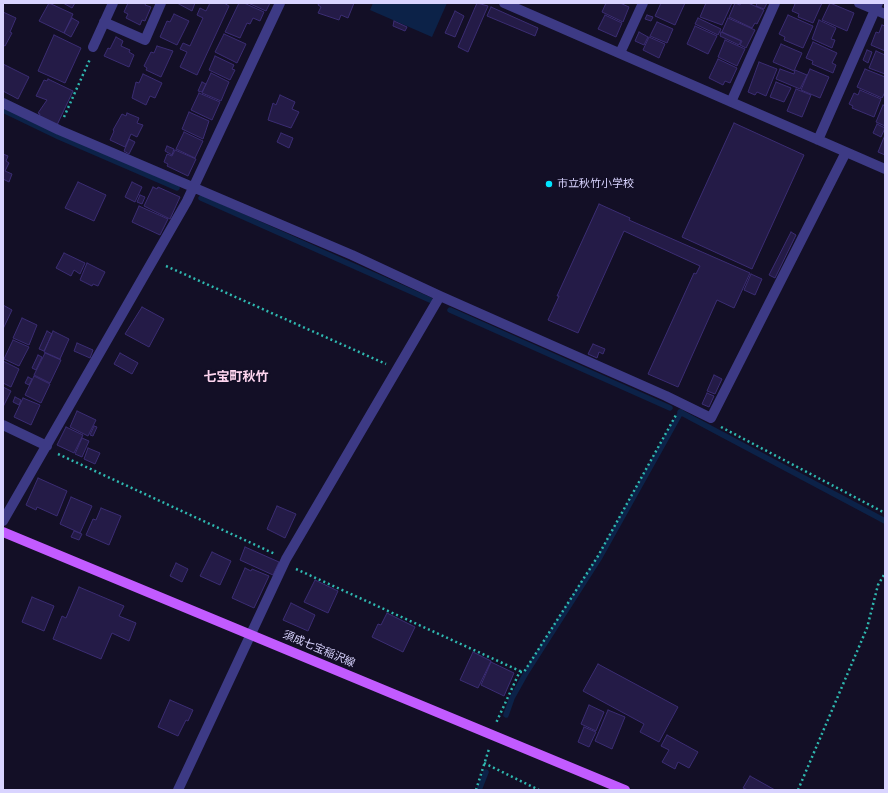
<!DOCTYPE html>
<html>
<head>
<meta charset="utf-8">
<style>
  body { margin:0 }
  #map { position:relative; width:888px; height:793px; overflow:hidden; background:#130f26; font-family:Mulish,sans-serif }
  canvas { display:block }
  .frame { position:absolute; inset:0; border:4px solid #d9d4ff; pointer-events:none }
</style>
</head>
<body>
<div id="map">
<canvas width="888" height="793"></canvas>
<div class="frame"></div>
</div>
<script>
const ctx = document.querySelector('canvas').getContext('2d');
ctx.lineJoin = 'round';
function fill(path, color) { ctx.fillStyle = color; ctx.fill(path, 'evenodd'); }
const toPath = rows => new Path2D(rows.map(r => 'M' + r).join(''));
function strokePath(path, color, width, dash) { ctx.strokeStyle = color; ctx.lineWidth = width; ctx.lineCap = dash ? 'butt' : 'round'; ctx.setLineDash(dash || []); ctx.stroke(path); }
function label(font, color, halo, rows, align = 'center') {
  ctx.font = font + ' Mulish,"Noto Sans JP",sans-serif'; ctx.lineWidth = 4; ctx.setLineDash([]); ctx.textBaseline = 'middle'; ctx.strokeStyle = halo; ctx.fillStyle = color; for (const [text, x, y, turn = 0] of rows) {
    ctx.save(); ctx.translate(x, y); ctx.rotate((+turn || 0) * Math.PI / 180); ctx.textAlign = isNaN(turn) ? turn : align; if (halo) ctx.strokeText(text, 0, 0); ctx.fillText(text, 0, 0); ctx.restore();
  }
}
fill(toPath([
  [373,3,447,3,432,37,370,10]
]), '#0c2248');
strokePath(toPath([
  [3,110,59,137,177,188],
  [201,198,430,300],
  [450,310,670,408],
  [680,412,885,521],
  [506,715,512,698,526,673,600,557,681,412],
  [479,790,486,772]
]), '#0c2248', 5.5);
const building = toPath([
  [49,3,73,14,64,33,39,21,49,3],
  [63,3,75,3,72,8,63,3],
  [128,3,146,3,145,5,151,7,145,21,142,20,140,25,126,18,128,14,124,12,128,3],
  [177,3,195,3,192,11,177,3],
  [210,3,224,3,229,6,197,75,180,67,187,52,180,49,183,43,190,46,203,18,197,15,200,8,206,11,210,3],
  [239,3,244,3,264,12,260,21,253,18,250,24,247,23,240,38,225,32,239,3],
  [248,3,270,3,266,11,248,3],
  [319,3,354,3,348,18,341,15,339,20,318,13,321,7,318,5,319,3],
  [477,3,488,6,468,52,458,47,477,3],
  [606,3,620,3,629,7,623,22,602,12,606,3],
  [661,3,685,3,675,25,655,16,661,3],
  [706,3,732,3,722,25,700,17,706,3],
  [735,3,740,5,741,3,748,3,764,10,757,24,755,23,752,28,729,17,735,3],
  [757,3,767,3,764,9,756,6,757,3],
  [792,3,822,3,813,23,798,17,799,14,792,11,795,4,792,3],
  [830,3,854,13,847,31,822,20,830,3],
  [491,7,538,28,535,36,487,16,491,7],
  [455,11,464,16,455,37,445,33,455,11],
  [3,12,16,18,10,32,12,33,5,46,3,45,3,12],
  [174,14,189,21,177,45,160,37,167,21,170,22,174,14],
  [605,15,622,23,616,37,598,29,605,15],
  [647,15,653,17,651,21,645,19,647,15],
  [788,15,813,26,803,48,784,40,785,37,779,34,788,15],
  [72,18,79,22,71,37,64,33,72,18],
  [698,18,721,29,718,35,695,24,698,18],
  [728,18,755,30,746,48,740,45,742,41,722,32,728,18],
  [819,20,836,28,831,39,835,40,832,48,812,39,819,20],
  [394,21,407,27,405,31,393,26,394,21],
  [657,22,673,29,667,43,650,36,657,22],
  [882,25,885,26,885,51,871,45,876,32,879,33,882,25],
  [695,26,717,36,708,54,687,44,695,26],
  [639,32,648,37,644,45,635,41,639,32],
  [721,32,741,41,739,45,720,36,721,32],
  [224,34,246,44,237,63,215,52,224,34],
  [54,35,81,48,65,83,38,71,54,35],
  [116,37,123,41,121,46,130,50,129,52,134,55,129,67,104,56,108,48,110,49,116,37],
  [649,37,665,44,659,58,643,50,649,37],
  [725,40,745,49,737,66,718,57,725,40],
  [813,42,837,53,832,63,836,65,833,73,812,64,813,61,806,58,813,42],
  [781,44,802,53,794,71,773,62,781,44],
  [157,46,173,51,161,77,146,70,147,68,144,66,151,52,154,53,157,46],
  [867,50,872,52,868,63,863,60,867,50],
  [876,51,885,55,885,74,869,68,876,51],
  [215,56,234,65,232,69,235,70,230,80,209,70,215,56],
  [718,59,737,68,730,83,725,81,723,85,709,78,718,59],
  [759,62,777,69,766,96,757,92,755,95,748,92,759,62],
  [3,64,29,77,18,99,3,91,3,64],
  [780,69,794,74,795,70,807,75,800,89,776,79,780,69],
  [810,69,829,77,820,98,801,90,810,69],
  [865,69,885,77,885,92,882,98,857,87,865,69],
  [211,73,229,82,221,101,202,93,211,73],
  [143,74,162,83,155,98,150,96,146,105,132,98,136,82,139,83,143,74],
  [48,79,73,91,57,125,39,116,40,114,38,113,47,100,36,96,44,80,47,81,48,79],
  [202,82,206,84,202,92,198,91,202,82],
  [776,82,791,88,784,102,770,97,776,82],
  [796,89,811,95,802,117,787,111,796,89],
  [860,90,881,99,874,117,852,108,853,106,849,104,854,93,858,95,860,90],
  [199,93,220,102,212,120,191,110,199,93],
  [280,95,295,102,292,109,299,112,291,128,268,120,273,103,276,105,280,95],
  [883,105,885,106,885,126,876,122,883,105],
  [189,112,209,121,203,139,182,129,189,112],
  [127,113,139,118,137,123,143,125,137,137,131,134,125,147,110,140,114,131,113,130,122,114,126,116,127,113],
  [734,123,804,155,752,269,682,237,734,123],
  [877,124,885,128,881,137,873,133,877,124],
  [184,132,203,141,195,158,176,149,184,132],
  [281,133,293,138,289,148,277,142,281,133],
  [885,135,885,155,878,152,885,135],
  [129,139,135,142,129,154,124,151,129,139],
  [167,146,174,149,172,155,165,151,167,146],
  [175,150,196,159,188,176,167,166,168,164,164,162,167,154,172,156,175,150],
  [3,154,8,156,6,161,9,163,5,171,12,174,9,182,3,179,3,154],
  [78,182,106,195,94,221,65,208,78,182],
  [132,182,142,187,135,202,125,197,132,182],
  [153,187,157,189,158,187,180,197,170,219,144,206,153,187],
  [140,195,145,197,142,204,137,202,140,195],
  [599,204,630,218,629,220,750,273,734,308,717,300,678,387,648,374,694,273,696,274,700,266,624,231,578,333,548,320,559,296,557,296,599,204],
  [139,206,168,219,160,235,132,222,139,206],
  [791,232,796,235,775,278,769,275,791,232],
  [64,253,85,263,80,274,74,270,71,276,56,268,64,253],
  [87,263,105,272,98,286,93,284,92,286,80,280,87,263],
  [751,274,762,279,755,295,744,290,751,274],
  [3,305,12,310,3,329,3,305],
  [142,307,164,319,149,347,125,334,142,307],
  [22,318,37,325,29,345,13,338,22,318],
  [47,331,52,334,44,351,39,349,47,331],
  [53,331,69,339,60,359,44,352,53,331],
  [13,340,29,347,19,366,4,359,13,340],
  [77,343,93,350,90,358,74,351,77,343],
  [593,344,605,349,603,354,599,352,597,358,588,354,593,344],
  [45,353,61,360,50,383,34,375,45,353],
  [120,353,138,363,132,374,114,364,120,353],
  [38,355,42,357,36,370,32,368,38,355],
  [3,361,19,369,11,387,3,383,3,361],
  [714,375,722,379,715,394,707,391,714,375],
  [34,376,50,384,41,403,25,395,34,376],
  [28,377,32,379,29,385,25,383,28,377],
  [3,387,11,391,3,407,3,387],
  [707,393,714,396,709,407,702,404,707,393],
  [15,397,21,400,19,405,13,402,15,397],
  [23,398,40,405,31,425,14,417,23,398],
  [77,411,96,420,88,436,70,427,77,411],
  [94,426,97,427,93,436,90,435,94,426],
  [66,427,83,435,74,453,57,445,66,427],
  [82,438,89,441,82,457,75,454,82,438],
  [88,448,100,453,95,464,84,459,88,448],
  [38,478,67,491,57,516,37,507,36,510,26,505,38,478],
  [71,497,92,506,80,533,60,524,71,497],
  [277,506,296,514,285,538,267,529,277,506],
  [101,508,121,516,109,545,86,535,93,519,96,520,101,508],
  [74,531,82,534,79,540,71,537,74,531],
  [245,547,279,562,273,575,240,560,245,547],
  [212,552,231,561,220,585,200,576,212,552],
  [176,563,188,569,182,582,170,576,176,563],
  [245,568,251,571,252,569,269,576,254,608,232,598,245,568],
  [315,580,338,591,328,613,304,602,315,580],
  [79,587,124,606,119,616,136,623,129,641,112,633,101,659,53,639,62,616,66,618,79,587],
  [32,597,54,606,44,631,22,622,32,597],
  [291,603,315,615,308,631,283,620,291,603],
  [387,613,415,627,403,652,372,637,378,624,381,625,387,613],
  [473,652,491,661,478,688,460,680,473,652],
  [491,662,514,673,504,696,481,685,491,662],
  [598,664,678,707,659,742,640,732,644,724,583,691,598,664],
  [170,700,193,710,188,721,186,720,178,736,158,727,170,700],
  [589,705,604,712,596,731,581,724,589,705],
  [608,710,625,717,612,749,595,741,608,710],
  [584,727,596,732,589,747,578,742,584,727],
  [667,735,698,752,689,768,678,762,675,769,662,762,669,750,661,746,667,735],
  [750,776,775,790,748,790,743,788,750,776]
]);
fill(building, '#241b47');
strokePath(building, '#3b2d73', 1);
strokePath(toPath([
  [64,117,90,59],
  [166,266,386,364],
  [721,427,885,513],
  [58,454,275,554],
  [296,569,520,671,496,723],
  [520,672,524,672,598,556,676,415],
  [484,763,539,790],
  [476,790,489,749],
  [798,790,867,628,878,585,885,573]
]), '#2fb8b0', 2.5, [2, 3]);
strokePath(toPath([
  [504,3,885,169],
  [859,3,885,14],
  [104,22,145,40,161,3],
  [93,47,113,3],
  [620,53,643,3],
  [731,102,775,3],
  [3,103,59,130,352,255,440,296,666,396,711,418,846,152],
  [818,140,878,3],
  [3,425,47,446],
  [3,521,187,201,280,3],
  [178,790,286,559,440,296]
]), '#3d3a85', 10);
strokePath(toPath([
  [3,532,625,790]
]), '#c25bff', 10);
for (const [x, y, r, color] of [
  [549,184,4,"#00e5ff"]
]) { const dot = new Path2D(); dot.arc(x, y, r, 0, 2 * Math.PI); ctx.fillStyle = color; ctx.fill(dot); strokePath(dot, '#130f26', 1.5); }
label('11px', '#d9d4ff', '#130f26', [
  ["市立秋竹小学校",557,184]
], 'left');
label('11px', '#d9d4ff', '#130f26', [
  ["須成七宝稲沢線",319,649,23]
]);
label('bold 13px', '#ffd6f0', '#130f26', [
  ["七宝町秋竹",236,377]
]);
</script>
</body>
</html>
